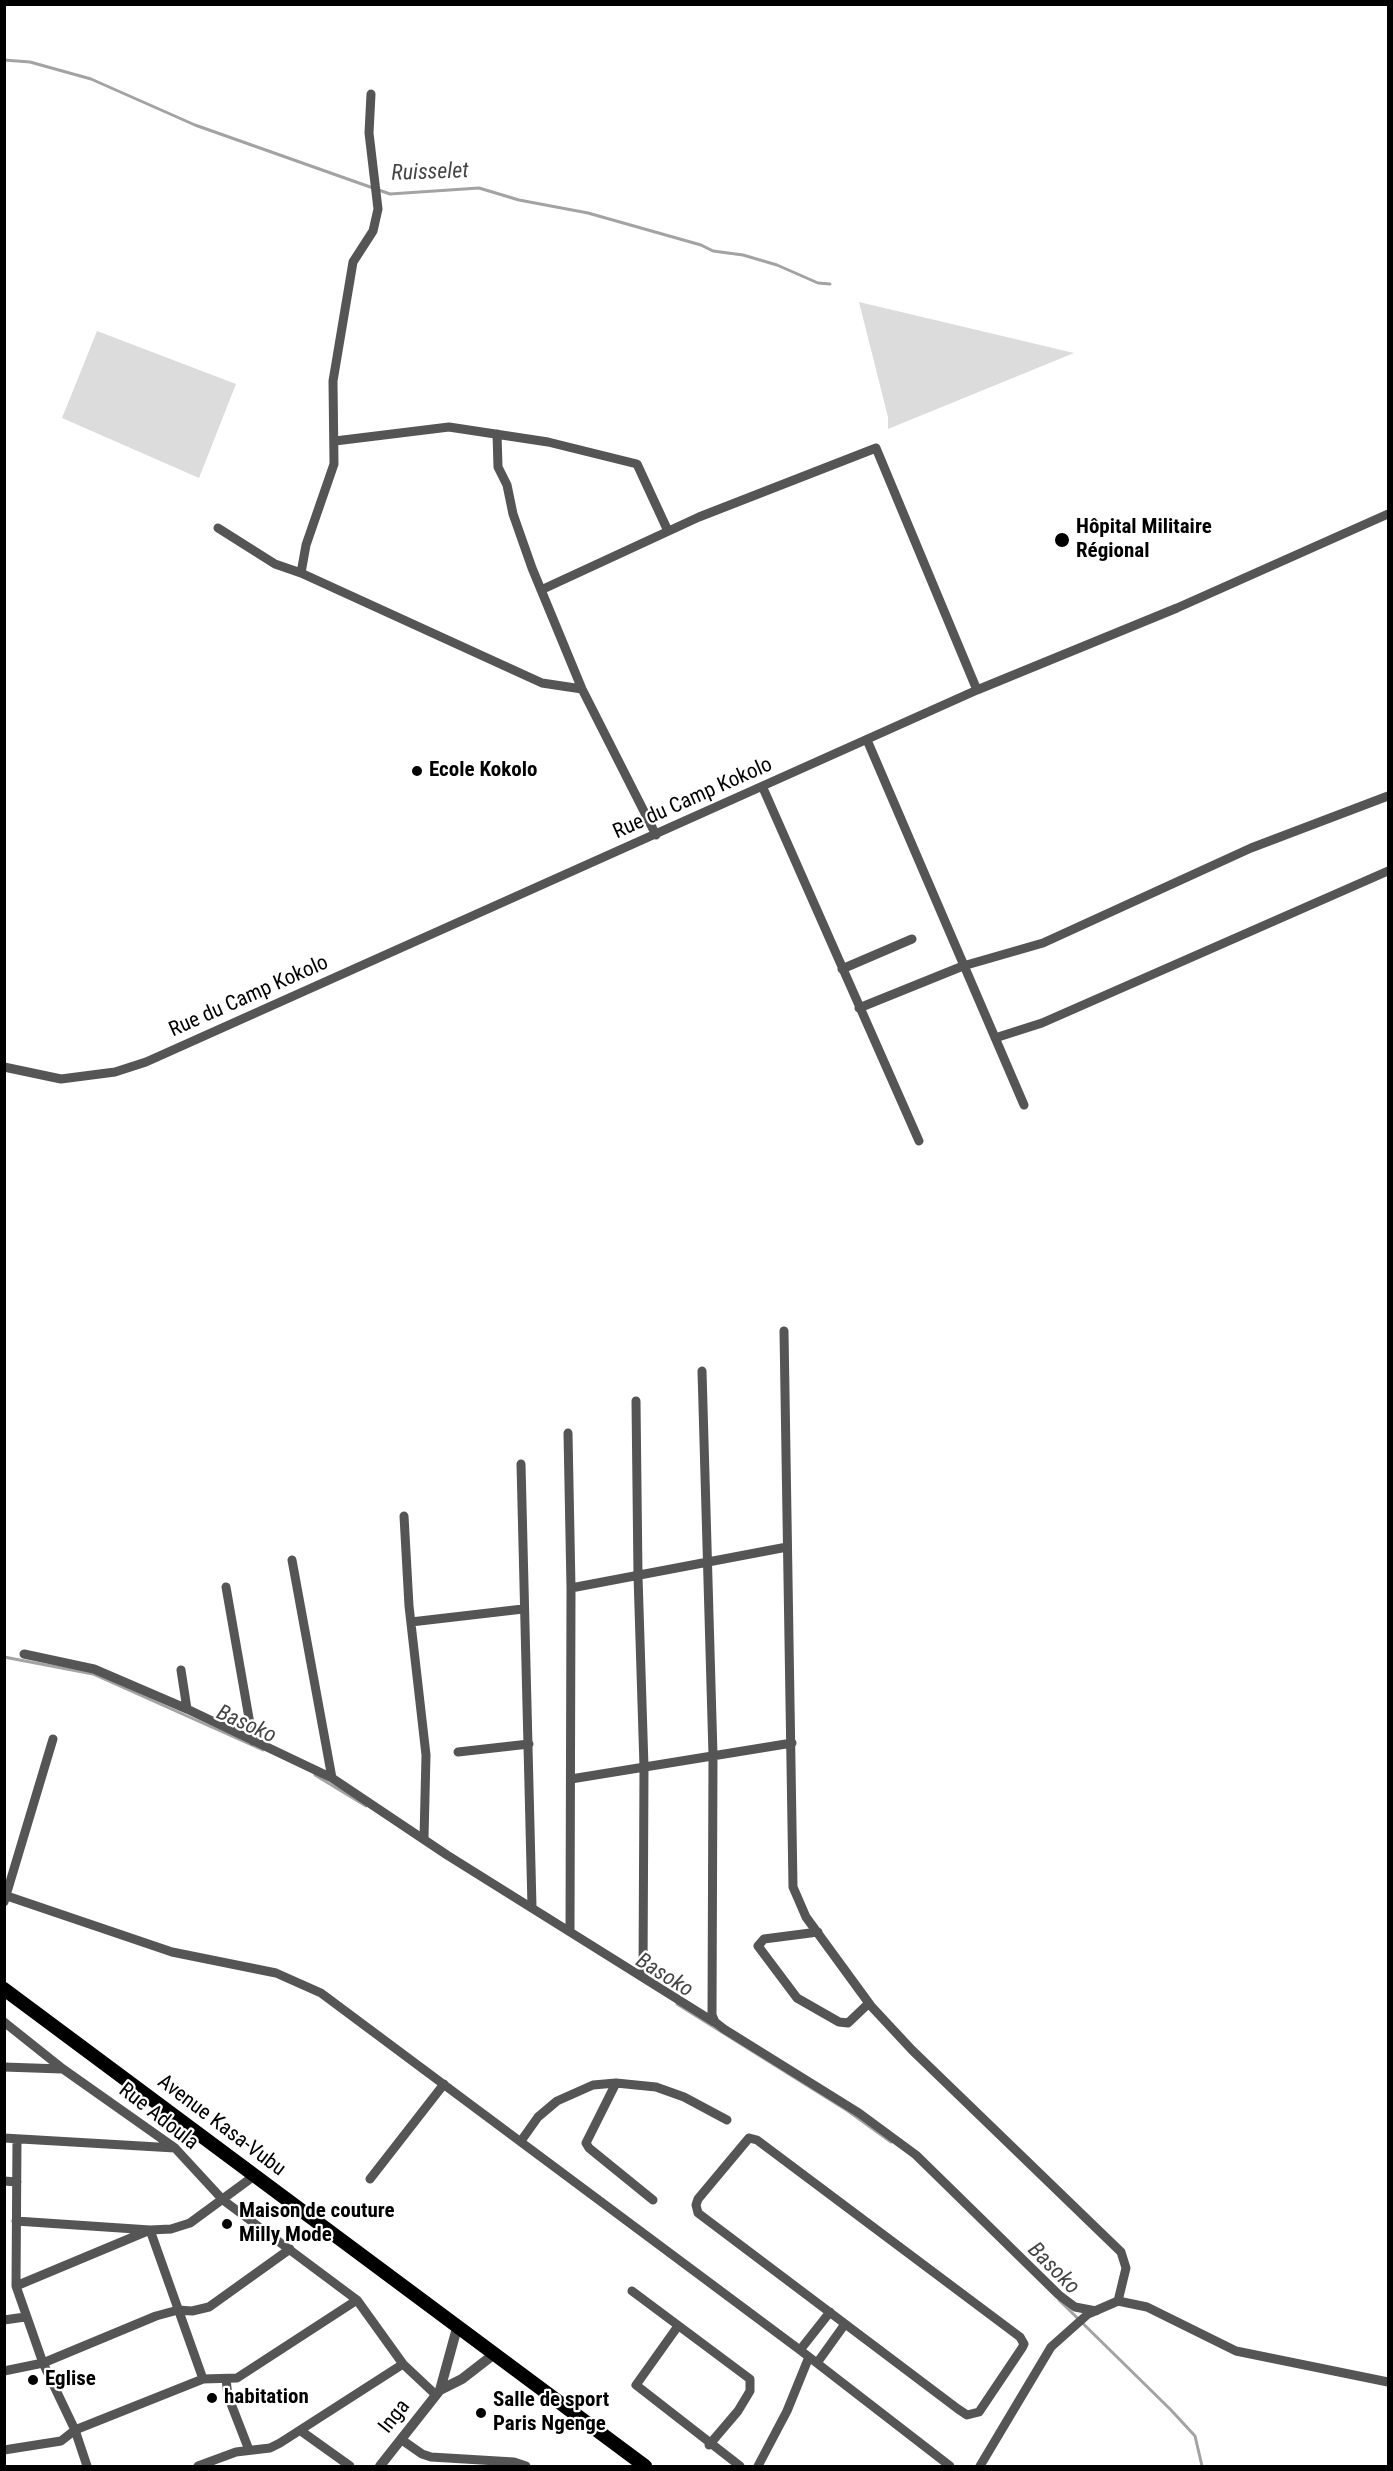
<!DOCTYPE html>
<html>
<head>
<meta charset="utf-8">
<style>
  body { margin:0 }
  #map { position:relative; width:1393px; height:2471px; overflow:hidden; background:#fff; font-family:"Roboto Condensed",sans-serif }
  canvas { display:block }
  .frame { position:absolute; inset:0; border:6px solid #000; pointer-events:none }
</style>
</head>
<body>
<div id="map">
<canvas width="1393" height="2471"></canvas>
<div class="frame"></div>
</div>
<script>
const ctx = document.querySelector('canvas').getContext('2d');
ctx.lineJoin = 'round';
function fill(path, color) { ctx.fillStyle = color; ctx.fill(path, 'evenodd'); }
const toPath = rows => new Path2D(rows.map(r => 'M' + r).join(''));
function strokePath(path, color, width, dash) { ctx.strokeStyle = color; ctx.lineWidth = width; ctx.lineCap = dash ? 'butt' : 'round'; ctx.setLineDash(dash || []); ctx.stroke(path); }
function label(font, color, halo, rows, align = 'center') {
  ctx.font = font + ' "Roboto Condensed",sans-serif'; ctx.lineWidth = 4.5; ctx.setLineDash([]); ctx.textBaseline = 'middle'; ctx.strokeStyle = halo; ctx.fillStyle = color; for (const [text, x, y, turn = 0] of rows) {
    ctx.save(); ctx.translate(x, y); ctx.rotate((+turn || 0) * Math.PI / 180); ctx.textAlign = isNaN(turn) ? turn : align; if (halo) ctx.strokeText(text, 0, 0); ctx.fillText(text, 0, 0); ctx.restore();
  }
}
fill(toPath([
  [859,302,1074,353,888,429,888,417],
  [97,331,236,384,199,478,62,418]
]), '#dcdcdc');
strokePath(toPath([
  [4,60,30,62,91,79,195,125,390,194,479,188,519,200,588,213,701,245,713,251,743,255,777,265,818,283,830,284],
  [4,1657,93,1674,263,1750],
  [315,1775,366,1806],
  [677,2004,848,2111,891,2142],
  [1059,2300,1171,2410,1195,2436,1202,2466]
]), '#a3a3a3', 3);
strokePath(toPath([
  [497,434,498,467,507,485,513,514,532,568,582,689,656,835],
  [335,441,449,427,548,442,637,464,668,531],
  [218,528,275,564,301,573,542,683,582,689],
  [301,573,306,545,334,464,333,381,353,262,373,231,378,209,369,133,371,94],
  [541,590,699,517,876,448,977,690],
  [867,740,1024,1105],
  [763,788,919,1141],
  [842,969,912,939],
  [859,1008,963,966,1043,943,1251,848,1388,796],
  [995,1038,1042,1023,1388,871],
  [4,1067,61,1079,115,1072,146,1062,977,690,1177,608,1388,514],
  [784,1331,793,1887,806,1917,871,2006,912,2050,1121,2252,1126,2268,1118,2301],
  [702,1371,713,1755,712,2015,715,2022,724,2029,859,2113,916,2155,1059,2295,1075,2307,1096,2311],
  [636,1401,638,1576,644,1767,643,1976],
  [568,1433,571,1588],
  [521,1464,532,1907],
  [404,1516,409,1606,426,1755,424,1838],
  [292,1560,332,1778],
  [226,1587,253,1741],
  [411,1622,523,1609],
  [24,1654,94,1669,187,1709,332,1778,447,1855,714,2022],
  [181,1670,187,1709],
  [458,1752,529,1744],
  [571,1779,792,1743],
  [7,1896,172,1952,276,1973,321,1993,800,2350,950,2466],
  [4,1902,53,1739],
  [570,1930,571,1588,787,1547],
  [818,1932,764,1939,758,1946,797,1998,839,2022,848,2023,869,2003],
  [4,2022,63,2069,175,2148,223,2200,357,2300,403,2364,436,2395],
  [4,2067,62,2069],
  [616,2083,586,2143,589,2148,653,2200],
  [4,2138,175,2148],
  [749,2138,757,2140,1020,2337,1024,2344,1022,2348,979,2412,967,2415,958,2409,698,2213,696,2205,698,2199,749,2138],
  [17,2139,16,2286,43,2363,75,2430,87,2466],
  [521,2141,538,2117,557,2101,593,2085,616,2083,656,2087,684,2097,727,2120],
  [370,2179,444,2084],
  [4,2181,17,2182],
  [16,2221,150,2230,203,2379],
  [16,2286,150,2230,171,2229,190,2223,254,2176],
  [632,2291,750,2379,750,2391,738,2411,709,2445],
  [4,2320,25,2317],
  [678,2326,636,2385,740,2466],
  [800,2350,830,2312],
  [817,2363,845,2324],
  [4,2371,43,2363,156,2316,178,2310,192,2311,209,2307,290,2249],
  [226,2379,228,2396,249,2450],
  [301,2431,350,2466],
  [402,2440,422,2454,431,2457,514,2462,526,2466],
  [4,2450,61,2441,75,2430,203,2379,237,2378,357,2300],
  [198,2466,236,2452,270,2448,280,2443,403,2364],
  [758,2466,787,2411,809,2357],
  [980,2466,1051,2347,1088,2314,1118,2301,1147,2307,1236,2351,1388,2382]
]), '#555', 9);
strokePath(toPath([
  [440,2390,457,2328],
  [380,2466,440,2390,462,2379,493,2355]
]), '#555', 10);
strokePath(toPath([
  [4,1989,645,2466]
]), '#000', 14);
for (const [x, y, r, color] of [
  [1062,540,8,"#000"],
  [417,771,6,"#000"],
  [227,2224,6,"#000"],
  [33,2380,6,"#000"],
  [212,2398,6,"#000"],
  [481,2413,6,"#000"]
]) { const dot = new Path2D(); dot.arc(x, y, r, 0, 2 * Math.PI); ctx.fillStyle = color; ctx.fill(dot); strokePath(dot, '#fff', 2); }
label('bold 21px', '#000', '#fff', [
  ["Hôpital Militaire",1076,528],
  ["Régional",1076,552],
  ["Ecole Kokolo",429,771],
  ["Maison de couture",239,2212],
  ["Milly Mode",239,2236],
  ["Eglise",45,2380],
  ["habitation",224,2398],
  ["Salle de sport",493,2401],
  ["Paris Ngenge",493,2425]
], 'left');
label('21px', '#000', '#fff', [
  ["Rue du Camp Kokolo",693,799,-24],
  ["Rue du Camp Kokolo",249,997,-24],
  ["Rue Adoula",158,2117,38],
  ["Avenue Kasa-Vubu",221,2126,37],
  ["Inga",395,2417,-52]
]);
label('italic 22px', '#444', '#fff', [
  ["Ruisselet",430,173,-2],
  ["Basoko",246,1725,24],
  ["Basoko",664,1976,32],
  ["Basoko",1053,2269,45]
]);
</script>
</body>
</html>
